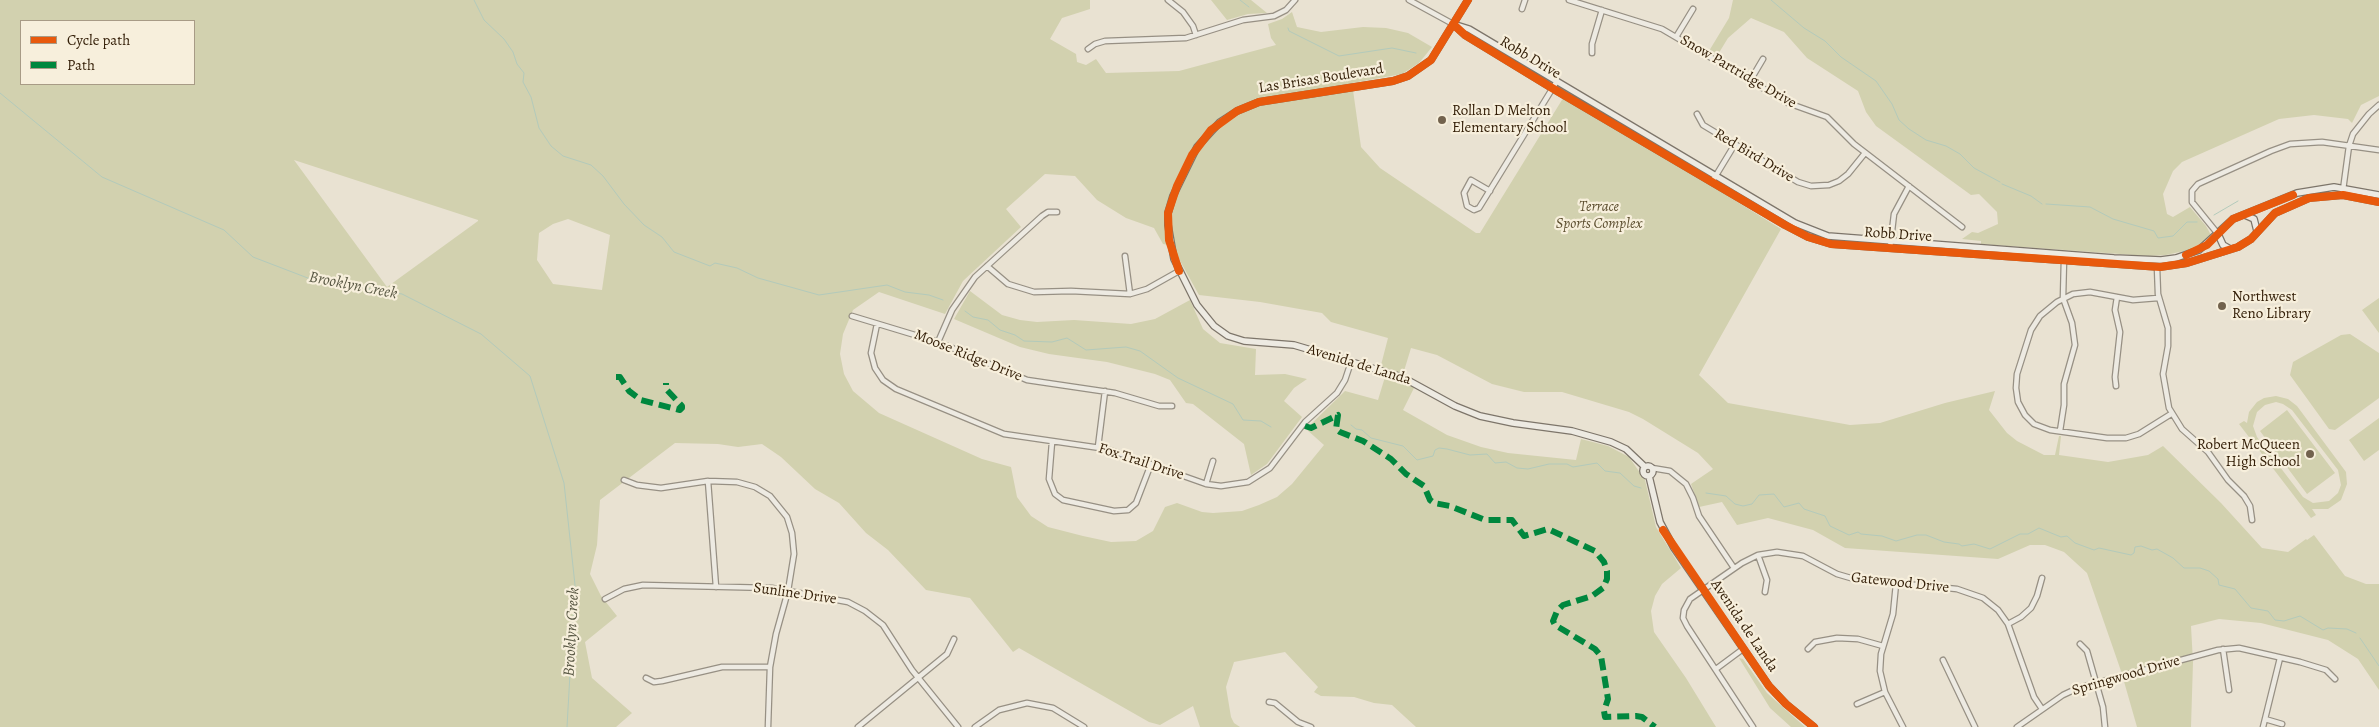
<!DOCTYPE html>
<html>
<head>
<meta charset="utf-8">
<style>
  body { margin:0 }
  #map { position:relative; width:2379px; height:727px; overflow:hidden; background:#e9e2d2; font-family:Alegreya,serif }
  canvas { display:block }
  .legend { position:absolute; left:20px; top:20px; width:175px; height:65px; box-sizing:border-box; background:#f7efdc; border:1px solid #a89b86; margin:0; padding:6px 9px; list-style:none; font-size:15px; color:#321d06 }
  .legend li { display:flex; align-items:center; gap:10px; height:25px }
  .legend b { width:25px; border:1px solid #a89b86 }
</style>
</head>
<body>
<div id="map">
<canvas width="2379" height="727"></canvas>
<ul class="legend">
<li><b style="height:6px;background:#e8590c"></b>Cycle path</li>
<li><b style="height:6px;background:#00873e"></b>Path</li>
</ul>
</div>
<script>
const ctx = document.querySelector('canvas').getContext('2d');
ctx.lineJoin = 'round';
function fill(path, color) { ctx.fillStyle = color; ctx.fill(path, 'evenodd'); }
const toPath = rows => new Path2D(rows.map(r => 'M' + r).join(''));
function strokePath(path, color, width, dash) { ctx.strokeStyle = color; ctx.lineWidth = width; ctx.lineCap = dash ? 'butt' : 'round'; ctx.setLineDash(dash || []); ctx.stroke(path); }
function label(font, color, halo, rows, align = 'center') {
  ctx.font = font + ' Alegreya,serif'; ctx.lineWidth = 4.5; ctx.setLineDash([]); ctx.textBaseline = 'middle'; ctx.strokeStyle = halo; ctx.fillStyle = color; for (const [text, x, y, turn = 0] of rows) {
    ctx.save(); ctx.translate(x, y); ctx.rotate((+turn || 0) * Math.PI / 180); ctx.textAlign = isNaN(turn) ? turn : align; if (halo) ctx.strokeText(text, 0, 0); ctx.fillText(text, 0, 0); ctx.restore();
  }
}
fill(toPath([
  [0,0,1090,0,1090,9,1062,18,1050,39,1076,54,1077,62,1086,65,1096,59,1106,73,1179,71,1276,45,1271,38,1268,24,1282,19,1292,12,1297,27,1321,32,1363,27,1386,28,1408,33,1432,47,1419,63,1402,74,1352,83,1361,147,1380,168,1476,233,1480,233,1565,95,1781,229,1699,375,1728,403,1850,425,1880,423,1945,403,1995,391,1989,410,2007,433,2017,441,2044,455,2055,455,2059,436,2061,436,2059,455,2108,462,2148,455,2163,446,2221,503,2262,548,2288,552,2306,539,2307,540,2314,535,2345,576,2366,584,2379,584,2379,690,2358,659,2328,640,2261,623,2219,619,2191,626,2193,662,2191,727,2137,727,2121,671,2087,573,2064,552,2045,545,2030,545,1998,559,1845,548,1813,530,1768,518,1737,525,1722,502,1699,507,1691,484,1713,469,1698,453,1643,419,1629,412,1562,392,1524,392,1492,384,1437,355,1411,348,1404,371,1414,388,1403,410,1447,435,1481,447,1508,453,1576,460,1581,439,1608,446,1629,457,1645,480,1656,527,1681,568,1662,584,1655,596,1651,611,1654,632,1686,678,1716,727,1416,727,1392,705,1374,703,1354,697,1321,696,1314,692,1318,687,1285,652,1234,662,1226,687,1231,717,1234,723,1240,727,1200,727,1193,706,1160,725,1149,722,1019,648,1013,652,970,598,926,590,888,550,866,533,839,503,815,489,781,457,762,444,738,447,718,444,675,443,600,500,597,545,590,574,601,596,617,616,585,642,592,678,632,713,616,727,0,727],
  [21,21,194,21,194,84,21,84],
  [294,160,478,220,478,221,387,287],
  [1045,174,1075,176,1097,200,1126,218,1154,228,1163,244,1174,246,1179,259,1199,295,1260,302,1322,313,1331,322,1388,338,1381,365,1385,377,1378,400,1345,391,1306,429,1324,445,1292,484,1277,497,1259,505,1242,511,1213,513,1202,512,1177,503,1165,507,1153,531,1136,541,1111,542,1083,536,1048,527,1031,516,1017,497,1011,467,982,459,879,413,853,391,844,374,840,354,843,334,853,310,879,292,945,314,963,281,1021,227,1006,209],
  [568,219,610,235,602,290,553,284,537,260,539,233,553,224],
  [1211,0,1251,0,1267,13,1248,14,1227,20],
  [1733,0,2379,0,2379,96,2361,105,2352,123,2348,119,2314,115,2279,119,2182,162,2173,171,2163,194,2167,214,2173,217,2190,207,2206,226,2211,235,2200,244,2188,250,2166,255,2148,256,1981,244,1981,241,1962,239,1972,232,1978,233,1998,224,1997,212,1979,194,1971,195,1876,126,1866,112,1858,91,1807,58,1784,32,1751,18,1728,38,1717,56,1709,51,1729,18],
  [970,291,1002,315,1020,320,1037,322,1074,320,1131,324,1155,319,1190,300,1203,329,1220,343,1256,349,1255,375,1285,374,1307,379,1294,388,1284,401,1302,417,1267,464,1251,475,1244,444,1193,404,1186,403,1170,380,1155,374,1107,362,1049,354,1020,347,954,319],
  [2379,298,2379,333,2362,310],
  [2350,334,2379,353,2379,398,2335,430,2329,429,2290,375,2293,362,2341,335],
  [2276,396,2288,399,2297,406,2346,472,2347,484,2341,500,2328,509,2312,509,2316,515,2311,518,2239,424,2244,421,2247,423,2249,412,2257,402,2264,398],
  [2276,402,2283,404,2292,410,2338,470,2341,485,2338,493,2329,501,2313,503,2303,497,2257,437,2253,426,2257,412,2265,405],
  [2287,410,2335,473,2307,494,2260,431],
  [2379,418,2379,450,2364,461,2349,440],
  [1739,658,1743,659,1767,693,1805,727,1791,727,1770,708]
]), '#d2d1af');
strokePath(toPath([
  [474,0,484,20,504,39,513,52,517,64,524,73,523,82,531,97,539,128,551,146,563,156,591,165,603,176,624,204,644,225,662,237,674,252,710,266,715,263,737,268,758,278,819,295,887,285,905,292,929,295,943,300],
  [1240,0,1249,7],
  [1771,0,1804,28,1825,41,1841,57,1876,81,1892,104,1899,120,1909,129,1926,140,1946,146,1960,154,1974,168,2000,182],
  [1288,28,1289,31,1339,56,1392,48,1416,53],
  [0,93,102,177,224,230,253,257,313,280,402,294,481,334,530,376,564,483,575,585,567,727],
  [2002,184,2031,196,2042,204],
  [2046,204,2090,207,2113,219,2154,231,2158,238,2173,236,2187,222,2197,222],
  [2214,215,2238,201],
  [965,311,973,317,988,320,1000,330,1015,335,1024,341,1052,342,1067,338,1086,350,1126,347,1140,351,1178,378,1233,404,1243,420,1261,421,1271,427],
  [1351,425,1356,429,1362,430,1371,438,1403,446,1417,460,1433,456,1435,450,1439,448,1447,449,1470,455,1487,454,1495,463,1506,462,1517,468,1528,469,1549,464,1567,464,1573,467,1597,463,1605,471,1620,473,1634,486,1641,488],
  [1706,493,1726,496,1735,504,1743,506,1752,504,1759,495,1774,494,1784,507,1799,503,1804,509,1825,516,1830,526,1849,535,1858,532,1861,534,1882,536,1896,541,1917,535,1926,535,1944,542,1959,544,1962,546,1974,544,1990,549,2020,534,2028,534,2039,528,2061,537,2067,536,2075,543,2094,550,2099,548,2131,555,2134,553,2135,547,2141,546,2152,550,2157,549,2173,558,2184,568,2200,568,2209,571,2218,579,2219,585,2235,589,2251,608,2268,611,2275,620,2284,621,2300,616,2323,630,2328,628,2347,629,2356,633],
  [2360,638,2379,666]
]), '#b3cabb', 1);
const street = toPath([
  [1168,0,1183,12,1193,26,1196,35],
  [1409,0,1453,24],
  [1569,0,1662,29,1788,103,1827,117,1854,144,1962,227],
  [1522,9,1525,0],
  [1676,37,1693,9],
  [1088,49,1095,44,1105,41,1186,38,1243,20,1274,16,1286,10,1295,0],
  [1592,53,1592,44,1602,10],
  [1750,81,1763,59],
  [1697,114,1703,125,1798,182,1811,186,1829,185,1839,181,1848,174,1865,153],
  [1712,182,1735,144],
  [2343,190,2349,146,2353,134,2369,114,2379,105],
  [1490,191,1471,180,1464,193,1467,206,1474,210,1479,208,1557,81],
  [2218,234,2192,202,2192,191,2198,184,2271,151,2290,144,2322,142,2379,150],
  [1890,248,1894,214,1909,186],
  [1125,256,1130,294],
  [987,266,1008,284,1034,292,1071,291,1130,294,1147,289,1179,271],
  [2157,267,2158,294,2168,328,2168,346,2163,374,2169,408,2182,429,2208,452,2228,480,2244,496,2250,506,2252,520],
  [2158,298,2133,300,2090,292,2073,294,2057,302,2040,316,2031,330,2017,374,2016,388,2018,402,2025,415,2034,424,2050,430,2107,438,2126,438,2139,434,2171,414],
  [852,316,938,342,1027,380,1115,393,1159,406,1172,406],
  [877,324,871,353,875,368,883,380,896,389,1004,434,1107,449,1206,484,1221,486,1248,482,1270,468,1305,422,1337,393,1345,380,1351,362],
  [938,342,952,310,975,277,1042,216,1048,212,1057,212],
  [2116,386,2115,377,2120,332,2115,310,2117,297],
  [2060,431,2064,405,2064,384,2075,345,2072,323,2063,298,2064,259],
  [1052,442,1049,479,1055,494,1063,500,1114,511,1128,510,1136,503,1151,464],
  [1098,447,1105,391],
  [1652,468,1670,471,1686,484,1693,498,1699,516,1734,568],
  [624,480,637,485,661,488,708,481,737,482,755,487,770,496,787,517,792,533,794,554,788,591,776,634,770,667,768,727],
  [708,481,716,587],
  [1206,484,1213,461],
  [1758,555,1767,580,1765,592],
  [1896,584,1893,614,1881,654,1880,671,1885,692,1903,727],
  [605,599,624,589,643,585,772,588,848,602,865,611,883,625,912,670,958,727],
  [2008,624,2021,617,2031,608,2037,596,2042,578],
  [2080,644,2087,651,2103,707,2105,727],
  [1808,649,1815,642,1837,638,1858,639,1883,646],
  [2223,649,2229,690],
  [1943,660,1975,727],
  [1716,669,1743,649],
  [646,678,654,682,662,681,722,667,770,667],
  [1269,702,1275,703,1298,722,1311,727],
  [1857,704,1885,692],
  [2265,719,2282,724],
  [858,727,947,654,954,639],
  [975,727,999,710,1027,703,1053,708,1084,727],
  [1753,727,1687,626,1683,618,1684,610,1690,599,1742,563,1758,555,1777,552,1803,556,1837,574,1854,579,1957,589,1983,598,1998,610,2008,624,2034,697,2042,709],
  [2017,727,2063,695,2078,688,2218,650,2239,648,2300,662,2326,670,2335,679],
  [2263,727,2280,658]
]);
const secondary = toPath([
  [1468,0,1431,60,1408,76,1393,81,1259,102,1237,111,1220,122,1197,147,1173,196,1168,213,1168,225,1174,259,1197,305,1214,326,1228,336,1244,341,1294,345,1402,377,1455,406,1480,416,1513,423,1572,431,1611,442,1626,449,1645,467],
  [1453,24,1465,35,1552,88,1785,225,1808,237,1831,244,2160,267,2187,263,2238,247,2251,239,2275,213,2309,198,2343,195,2379,202],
  [1453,24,1469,29,1795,223,1828,236,2114,258,2161,260,2176,258,2199,250,2233,219,2297,193,2334,187,2379,195],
  [2245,215,2254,219,2257,231],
  [2218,234,2223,245,2230,249],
  '1643 471a5 5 0 1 1 10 0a5 5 0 1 1-10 0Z',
  [1649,476,1660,522,1674,548,1769,686,1786,704,1814,727]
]);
strokePath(street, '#979084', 7);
strokePath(secondary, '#7d756a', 8);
strokePath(street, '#edeae2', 4.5);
strokePath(secondary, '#edeae2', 5.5);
strokePath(toPath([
  [616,377,620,377,629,391,641,400,680,410,682,408,682,406,666,389,666,383],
  [1305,426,1311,428,1338,415,1336,429,1340,432,1363,441,1391,459,1406,474,1424,486,1430,500,1434,503,1450,506,1485,520,1512,520,1524,536,1548,529,1595,551,1604,562,1607,571,1607,579,1603,588,1592,596,1563,605,1557,611,1553,621,1555,625,1595,649,1601,656,1608,699,1604,711,1605,717,1636,716,1642,717,1655,727]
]), '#00873e', 6, [12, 6]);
strokePath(toPath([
  [1453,24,1465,35,1552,88,1785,225,1808,237,1831,244,2160,267,2187,263,2238,247,2251,239,2275,213,2309,198,2343,195,2379,202],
  [2186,255,2207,245,2233,219,2293,195],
  [1179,271,1169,240,1168,213,1177,186,1192,155,1211,130,1237,111,1259,102,1393,81,1408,76,1431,60,1468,0],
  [1663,530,1769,686,1786,704,1814,727]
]), '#e8590c', 8);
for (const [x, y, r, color] of [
  [1442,120,5,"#72624d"],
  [2222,306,5,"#72624d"],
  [2310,454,5,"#72624d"]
]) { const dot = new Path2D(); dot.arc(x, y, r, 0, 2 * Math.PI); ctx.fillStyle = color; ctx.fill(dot); strokePath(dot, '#f7efdc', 2); }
label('15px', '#321d06', '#f7efdc', [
  ["Robb Drive",1530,58,31],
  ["Snow Partridge Drive",1738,72,30],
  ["Las Brisas Boulevard",1321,79,-9],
  ["Red Bird Drive",1754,156,31],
  ["Robb Drive",1898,235,4],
  ["Moose Ridge Drive",968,356,22],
  ["Avenida de Landa",1359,365,17],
  ["Fox Trail Drive",1141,462,18],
  ["Gatewood Drive",1900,583,6],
  ["Sunline Drive",795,594,8],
  ["Avenida de Landa",1744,626,56],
  ["Springwood Drive",2126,676,-16]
]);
label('15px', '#321d06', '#f7efdc', [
  ["Rollan D Melton",1452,111],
  ["Elementary School",1452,128],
  ["Northwest",2232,297],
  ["Reno Library",2232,314],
  ["Robert McQueen",2300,445,"right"],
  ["High School",2300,462,"right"]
], 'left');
label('italic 15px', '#5d4f30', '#f7efdc', [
  ["Terrace",1599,207],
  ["Sports Complex",1599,224]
]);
label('italic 16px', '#575642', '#f7efdc', [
  ["Brooklyn Creek",353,286,11],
  ["Brooklyn Creek",572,632,-87]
]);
</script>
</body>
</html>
